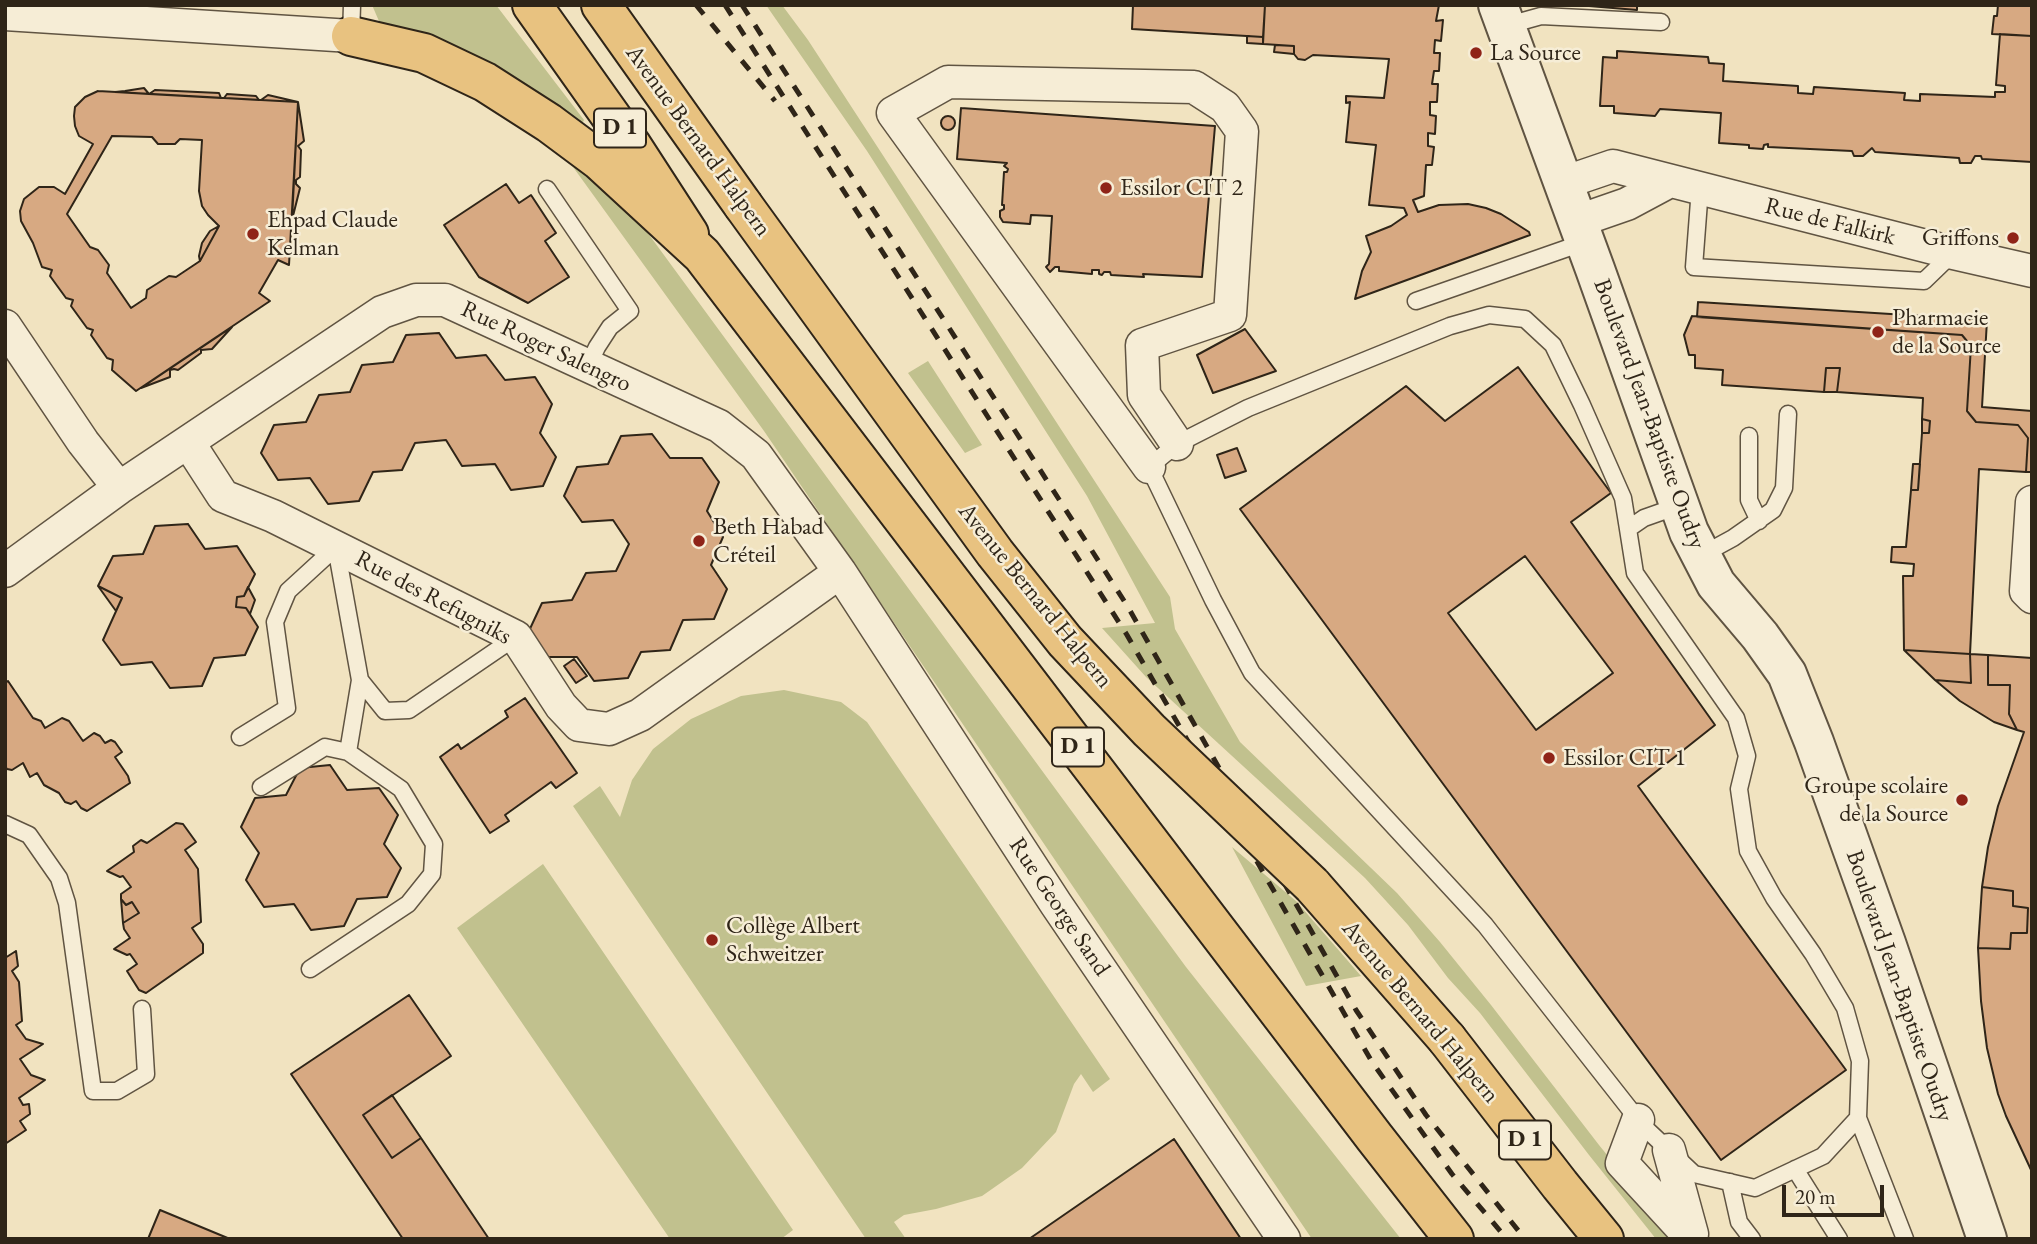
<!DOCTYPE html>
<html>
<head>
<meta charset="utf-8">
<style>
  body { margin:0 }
  #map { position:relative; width:2037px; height:1244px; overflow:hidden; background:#f1e3c0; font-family:"EB Garamond",serif }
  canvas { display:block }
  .frame { position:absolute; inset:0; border:7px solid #2f2518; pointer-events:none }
  .scale { position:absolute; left:1782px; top:1185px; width:102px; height:32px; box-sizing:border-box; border:4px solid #2f2518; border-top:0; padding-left:9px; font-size:21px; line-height:24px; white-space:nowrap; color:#2f2518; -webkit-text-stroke:5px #f6edd6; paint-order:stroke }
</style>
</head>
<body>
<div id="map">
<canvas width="2037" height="1244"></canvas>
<div class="frame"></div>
<div class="scale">20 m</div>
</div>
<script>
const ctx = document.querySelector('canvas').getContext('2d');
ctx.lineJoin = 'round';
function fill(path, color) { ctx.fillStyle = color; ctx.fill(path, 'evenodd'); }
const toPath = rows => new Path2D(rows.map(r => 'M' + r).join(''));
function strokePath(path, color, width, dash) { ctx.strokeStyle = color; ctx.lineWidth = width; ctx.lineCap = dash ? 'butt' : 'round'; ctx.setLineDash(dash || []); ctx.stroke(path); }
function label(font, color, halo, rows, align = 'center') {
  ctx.font = font + ' "EB Garamond",serif'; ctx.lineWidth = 5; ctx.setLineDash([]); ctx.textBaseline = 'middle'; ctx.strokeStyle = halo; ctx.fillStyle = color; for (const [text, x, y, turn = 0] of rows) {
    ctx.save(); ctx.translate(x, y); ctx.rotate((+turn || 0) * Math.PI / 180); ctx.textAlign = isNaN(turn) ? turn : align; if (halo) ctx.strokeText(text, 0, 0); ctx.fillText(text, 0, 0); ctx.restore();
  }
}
fill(toPath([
  [372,5,496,5,584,120,579,130,385,35],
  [766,5,782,5,808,40,1170,597,1175,629,1240,742,1397,893,1440,942,1491,1005,1599,1145,1675,1239,1656,1239,1589,1155,1480,1013,1448,978,1408,925,1365,878,1146,677,1102,628,1155,623,1087,496,867,151],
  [560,149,628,206,1186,967,1401,1239,1312,1239,764,431],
  [928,361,982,445,965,453,908,373],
  [784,690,841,702,867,722,1110,1079,1093,1092,1081,1074,1074,1084,1056,1132,1022,1168,982,1196,936,1209,904,1215,894,1222,906,1239,866,1239,573,806,600,786,620,817,632,780,653,749,691,719,741,696],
  [1232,847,1296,901,1361,976,1306,986],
  [543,864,793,1230,781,1239,670,1239,457,928]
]), '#c1c18e');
const building = toPath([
  [1133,5,1265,5,1263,37,1132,29,1133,5],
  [1265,5,1439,5,1436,21,1443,20,1441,41,1435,40,1434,53,1440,53,1439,71,1434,71,1432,84,1438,84,1437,102,1430,102,1430,115,1436,116,1435,134,1428,133,1428,146,1434,147,1432,165,1426,165,1424,196,1413,200,1418,212,1439,205,1468,204,1486,208,1501,214,1529,232,1530,235,1355,299,1362,271,1371,252,1366,236,1391,226,1407,215,1404,208,1369,205,1376,145,1346,142,1350,102,1346,103,1346,96,1384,98,1389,59,1313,55,1305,60,1298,59,1294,54,1294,46,1263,44,1265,5],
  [1577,5,1637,5,1637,10,1577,5],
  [1998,5,2032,5,2032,36,1992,34,1994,16,1997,16,1998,5],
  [2000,34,2032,36,2032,162,1982,159,1981,156,1975,156,1971,163,1960,163,1959,158,1875,152,1872,148,1863,156,1854,156,1852,151,1768,147,1768,144,1764,145,1763,149,1749,148,1749,145,1719,143,1721,113,1660,109,1655,116,1614,113,1614,106,1600,106,1603,57,1617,58,1617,51,1708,57,1709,63,1724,64,1723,81,1798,86,1798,93,1813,94,1814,87,1905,93,1904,100,1920,101,1920,94,1995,97,1995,92,2005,92,2005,86,1996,85,2000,34],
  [1247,36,1263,37,1263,44,1247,43,1247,36],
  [1275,45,1294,46,1294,54,1274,52,1275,45],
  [144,88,149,94,115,92,125,91,144,88],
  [155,90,219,93,221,98,149,94,155,90],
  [98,91,298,102,289,265,278,260,259,293,270,301,136,391,112,370,113,360,107,358,91,335,93,330,87,328,71,306,73,300,66,298,50,276,52,270,42,267,33,243,21,221,20,211,24,199,39,187,54,187,65,194,93,144,79,136,75,126,74,116,75,107,85,97,98,91],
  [112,136,152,137,158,144,175,144,180,139,202,140,199,191,202,206,208,215,219,226,200,261,176,277,169,276,147,290,146,298,131,308,107,273,109,265,98,250,90,247,67,214,112,136],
  [227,94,256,96,259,100,224,98,227,94],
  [268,95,298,102,261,100,268,95],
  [298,102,304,141,298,146,301,150,300,177,296,180,296,184,300,188,292,220,298,102],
  [961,108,1215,126,1202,277,1143,274,1144,277,1111,275,1110,272,1104,272,1102,275,1099,274,1099,270,1092,270,1092,274,1059,271,1059,267,1055,267,1050,272,1046,267,1049,264,1052,216,1031,215,1030,224,1003,222,1000,217,1000,211,1004,209,1004,205,1002,205,1004,172,1007,172,1008,169,1004,166,1007,163,957,159,961,108],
  '941 123a7 7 0 1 1 14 0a7 7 0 1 1-14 0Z',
  [506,184,519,203,531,195,556,233,545,241,569,277,528,303,479,277,444,225,506,184],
  [219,226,200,261,199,256,202,243,210,231,219,226],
  [1698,302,1987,320,1982,407,2032,411,2032,472,2026,472,2028,438,2018,425,1976,422,1967,411,1971,346,1962,335,1697,317,1698,302],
  [1692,316,1962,335,1971,346,1967,411,1976,422,2018,425,2028,438,2026,472,1979,469,1970,654,1904,650,1903,576,1913,576,1914,564,1891,562,1892,547,1906,547,1911,490,1918,490,1922,433,1929,433,1930,421,1922,419,1923,398,1837,392,1840,368,1826,368,1824,392,1722,385,1723,370,1695,368,1695,355,1689,355,1684,335,1692,316],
  [232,327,212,349,201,350,201,353,178,370,174,369,170,370,170,377,141,388,232,327],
  [1245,329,1276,371,1213,393,1197,355,1245,329],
  [439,333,456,358,486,355,505,380,535,377,552,404,540,433,556,457,543,486,511,490,495,464,462,466,446,440,415,443,402,470,373,472,359,501,328,504,310,478,278,480,261,453,274,425,306,422,319,395,350,392,362,365,393,362,406,335,439,333],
  [1518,367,1611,493,1571,522,1715,725,1638,786,1846,1070,1721,1160,1240,509,1406,386,1445,421,1518,367],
  [1525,556,1613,673,1536,730,1448,613,1525,556],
  [1826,368,1840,368,1837,392,1824,392,1826,368],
  [1922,419,1930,421,1929,433,1922,433,1922,419],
  [652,434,670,458,702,458,719,482,707,511,723,537,711,565,727,589,714,619,683,620,670,650,641,652,628,678,594,681,577,657,545,657,528,633,542,603,572,600,586,573,616,571,629,544,613,520,582,522,564,496,577,467,608,464,621,436,652,434],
  [1237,448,1246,471,1225,478,1217,455,1237,448],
  [1913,464,1920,464,1918,490,1911,490,1913,464],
  [188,524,205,549,237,546,255,574,244,596,237,597,236,607,246,608,258,627,245,655,214,658,202,686,170,688,152,662,121,665,103,640,122,598,98,586,113,556,143,554,155,526,188,524],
  [98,586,122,598,116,611,98,586],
  [248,587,255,600,250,614,246,608,236,607,237,597,244,596,248,587],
  [1904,650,1970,654,1971,683,1935,680,1904,650],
  [1970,654,1988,655,1988,685,2010,685,2009,714,2017,730,1994,722,1960,701,1935,680,1971,683,1970,654],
  [1988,655,2032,658,2032,1172,2006,1116,1998,1094,1987,1048,1981,1001,1978,948,2010,949,2011,933,2027,933,2028,908,2013,906,2013,891,1982,887,1988,847,1998,806,2024,732,2017,730,2009,714,2010,685,1988,685,1988,655],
  [574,659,587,676,576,683,564,666,574,659],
  [8,681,33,718,41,721,45,728,62,718,69,721,83,741,94,733,100,736,105,743,111,740,115,742,122,752,115,757,128,776,130,783,87,811,81,808,76,801,71,804,65,802,59,793,44,785,37,773,30,777,23,763,12,770,7,769,5,766,5,683,8,681],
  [525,698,577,773,556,788,551,782,505,815,509,821,490,833,440,757,458,744,461,749,508,717,505,711,525,698],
  [330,765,347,790,379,788,398,815,384,844,401,868,387,897,357,899,344,926,311,930,294,904,264,907,246,880,259,853,241,827,255,798,286,795,300,768,330,765],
  [176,823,183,824,196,842,185,850,198,869,201,922,192,928,203,944,203,953,146,993,139,990,127,971,137,964,130,954,127,955,114,949,130,938,124,929,123,923,139,913,132,902,126,905,121,899,121,894,131,887,123,876,120,877,107,871,134,852,133,846,141,840,147,843,176,823],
  [1982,887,2013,891,2013,906,2028,908,2027,933,2011,933,2010,949,1978,948,1982,887],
  [121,899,126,905,132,902,139,913,123,923,121,899],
  [16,951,18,966,12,971,19,982,22,1021,16,1025,26,1039,43,1044,20,1059,31,1075,45,1080,19,1098,23,1105,29,1104,30,1114,20,1121,26,1130,5,1144,5,958,16,951],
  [409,995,451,1056,363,1115,392,1158,421,1138,489,1239,403,1239,291,1074,409,995],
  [392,1095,421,1138,392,1158,363,1115,392,1095],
  [1174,1139,1241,1239,1029,1239,1174,1139],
  [160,1210,230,1239,148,1239,160,1210]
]);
fill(building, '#d7a982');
strokePath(building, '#2f2518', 2);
const service = toPath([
  [1505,26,1541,16,1661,22],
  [351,36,352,5],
  [1700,188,1694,267,1924,281,1953,253],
  [547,189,630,311,610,327,597,347,588,366],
  [1416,301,1585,242],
  [1749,436,1749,500,1759,521],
  [1628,529,1623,498,1582,405,1553,345,1525,319,1489,315,1450,326,1248,408,1177,444,1149,467,1213,600,1252,673,1485,925,1643,1126,1694,1174,1755,1188,1823,1156,1858,1118,1860,1061,1845,1008,1813,954,1774,898,1748,851,1739,789,1747,756,1736,718,1635,573,1628,529,1644,518,1678,506],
  [336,547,360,680,385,711,409,710,516,637],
  [1700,556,1733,538,1773,510,1784,488,1788,414],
  [240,737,287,708,275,622,288,591,336,547],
  [261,787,325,747,348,752],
  [5,824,29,835,59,878,67,903,93,1091,117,1091,146,1074,142,1009],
  [310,969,408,904,432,874,434,844,401,789,348,752,360,680],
  [1858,1118,1905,1239],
  [1795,1169,1839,1239],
  [1730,1182,1739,1222,1752,1239]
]);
const minor = toPath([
  [5,14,351,36],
  [1563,183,1613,166,1953,253,2032,271],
  [1578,221,1627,204,1670,181],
  [5,326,83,442,119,488],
  [188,442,223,496,273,516,516,637,561,706,579,725,609,729,640,715,840,572],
  [1149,467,893,113,948,82,1194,87,1225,107,1242,131,1230,315,1142,345,1144,395,1177,444],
  [2032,502,2026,591,2032,597],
  [5,571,119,488,382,312,416,300,445,300,719,426,756,455,840,572,1056,904,1284,1239],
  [1638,1120,1622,1163,1692,1239],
  [1669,1150,1692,1234]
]);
const tertiary = toPath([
  [1498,5,1595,269,1689,532,1716,584,1760,636,1787,674,1814,742,1886,943,1987,1239]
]);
const primary = toPath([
  [532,5,632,146,689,234],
  [601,5,743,205],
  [1312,885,1447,1039]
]);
const trunk = toPath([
  [351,36,424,53,485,82,549,123,600,161,702,255,1375,1138,1454,1239],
  [1447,1039,1560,1185,1604,1239]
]);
strokePath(service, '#605442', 19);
strokePath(minor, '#605442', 35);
strokePath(tertiary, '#605442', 42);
strokePath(primary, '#2f2518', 42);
strokePath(trunk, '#2f2518', 42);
strokePath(service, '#f6edd6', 16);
strokePath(minor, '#f6edd6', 32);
strokePath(tertiary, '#f6edd6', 38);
strokePath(primary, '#e8c280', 38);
strokePath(trunk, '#e8c280', 38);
strokePath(toPath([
  [696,5,775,101],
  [725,5,1127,635,1372,1062,1452,1174,1507,1239],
  [742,5,1128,607,1356,1010,1426,1115,1525,1239]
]), '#2f2518', 5, [12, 12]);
const primaryBridge = toPath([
  [743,205,995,553,1065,641,1149,730,1312,885]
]);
strokePath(primaryBridge, '#2f2518', 42, []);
strokePath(primaryBridge, '#e8c280', 38);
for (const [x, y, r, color] of [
  [1476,53,7,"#8f2418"],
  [1106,188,7,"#8f2418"],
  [253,234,7,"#8f2418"],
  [2013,238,7,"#8f2418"],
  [1878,332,7,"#8f2418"],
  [699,541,7,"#8f2418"],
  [1549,758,7,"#8f2418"],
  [1962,800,7,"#8f2418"],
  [712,940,7,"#8f2418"]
]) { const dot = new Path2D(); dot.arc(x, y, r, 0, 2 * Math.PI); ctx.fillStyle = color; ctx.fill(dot); strokePath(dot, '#f6edd6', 2.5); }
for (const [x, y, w] of [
  [620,128,52],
  [1078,747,52],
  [1525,1140,52]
]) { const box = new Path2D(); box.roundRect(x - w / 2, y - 19.5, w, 39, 5); ctx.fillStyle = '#f6edd6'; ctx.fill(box); strokePath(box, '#2f2518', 2); }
label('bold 23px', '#2f2518', null, [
  ["D 1",620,128],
  ["D 1",1078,747],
  ["D 1",1525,1140]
]);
label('24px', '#2f2518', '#f6edd6', [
  ["La Source",1490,53],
  ["Essilor CIT 2",1120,188],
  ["Ehpad Claude",267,220],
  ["Kelman",267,248],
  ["Griffons",1999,238,"right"],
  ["Pharmacie",1892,318],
  ["de la Source",1892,346],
  ["Beth Habad",713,527],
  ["Créteil",713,555],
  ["Essilor CIT 1",1563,758],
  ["Groupe scolaire",1948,786,"right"],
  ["de la Source",1948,814,"right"],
  ["Collège Albert",726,926],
  ["Schweitzer",726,954]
], 'left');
label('24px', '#2f2518', '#f6edd6', [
  ["Avenue Bernard Halpern",698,141,54],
  ["Rue de Falkirk",1830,222,14],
  ["Rue Roger Salengro",546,347,25],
  ["Boulevard Jean-Baptiste Oudry",1649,414,70],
  ["Avenue Bernard Halpern",1035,596,51],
  ["Rue des Refugniks",433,598,28],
  ["Rue George Sand",1059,907,56],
  ["Boulevard Jean-Baptiste Oudry",1899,986,71],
  ["Avenue Bernard Halpern",1420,1012,50]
]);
</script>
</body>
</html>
